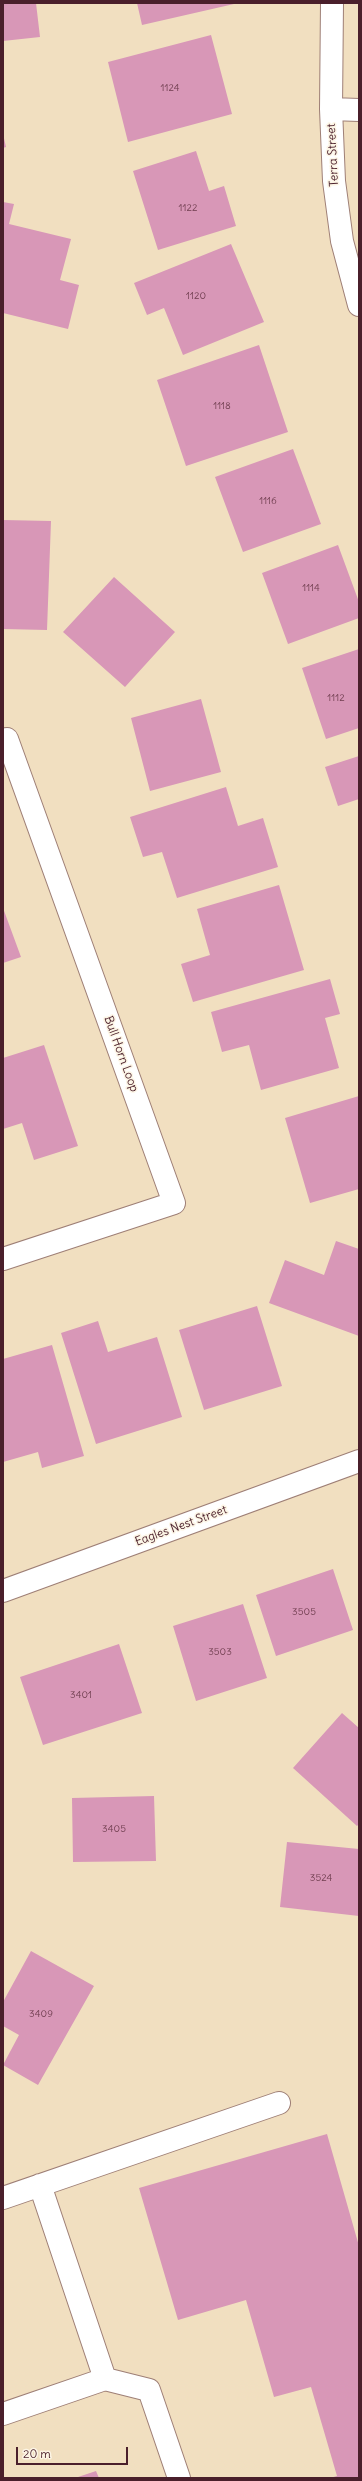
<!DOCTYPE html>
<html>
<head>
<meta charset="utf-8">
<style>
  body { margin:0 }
  #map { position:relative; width:362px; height:2481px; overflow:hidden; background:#f1dfc0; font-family:Delius,sans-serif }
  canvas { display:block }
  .frame { position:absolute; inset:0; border:4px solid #4a1f2b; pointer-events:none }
  .scale { position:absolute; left:16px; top:2447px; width:112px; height:18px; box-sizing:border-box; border:2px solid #4a1f2b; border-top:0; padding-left:5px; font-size:12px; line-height:14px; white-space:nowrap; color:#4a1f2b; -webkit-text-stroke:3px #fcf5e5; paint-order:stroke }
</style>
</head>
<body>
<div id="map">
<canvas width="362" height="2481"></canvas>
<div class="frame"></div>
<div class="scale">20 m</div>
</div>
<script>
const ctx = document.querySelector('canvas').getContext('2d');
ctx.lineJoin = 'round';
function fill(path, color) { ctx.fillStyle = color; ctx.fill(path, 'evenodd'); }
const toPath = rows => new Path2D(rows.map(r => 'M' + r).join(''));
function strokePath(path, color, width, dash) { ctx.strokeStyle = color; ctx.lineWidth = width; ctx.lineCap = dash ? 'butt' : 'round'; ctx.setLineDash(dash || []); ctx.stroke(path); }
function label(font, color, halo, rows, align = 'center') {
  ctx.font = font + ' Delius,sans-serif'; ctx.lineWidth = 3; ctx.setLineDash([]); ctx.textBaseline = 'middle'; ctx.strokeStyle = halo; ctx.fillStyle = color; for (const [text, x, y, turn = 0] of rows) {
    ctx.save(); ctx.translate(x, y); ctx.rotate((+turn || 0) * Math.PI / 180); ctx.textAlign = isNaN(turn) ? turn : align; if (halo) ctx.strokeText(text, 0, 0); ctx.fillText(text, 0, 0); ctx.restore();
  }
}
fill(toPath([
  [3,3,36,3,40,37,3,41],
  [137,3,233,3,234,4,142,25],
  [211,35,232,114,128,142,108,62],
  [3,134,6,147,3,148],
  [196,151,209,191,224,186,236,226,158,250,133,171],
  [3,202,14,204,9,224,71,239,60,280,79,285,68,329,3,313],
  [231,244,264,322,183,355,164,308,147,315,134,283],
  [259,345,288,432,186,466,157,380],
  [293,449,321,524,243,552,215,477],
  [3,520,51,521,47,630,3,629],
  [338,545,359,602,359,618,288,644,262,573],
  [114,577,175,632,125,687,63,632],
  [359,649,359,728,326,739,302,668],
  [201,699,221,772,150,791,131,718],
  [359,756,359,799,338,806,325,767],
  [226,787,238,826,263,818,278,867,177,898,162,852,143,857,130,817],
  [279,885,304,970,193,1002,181,964,210,955,197,909],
  [3,908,21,957,3,963],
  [330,979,340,1014,325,1018,339,1068,261,1090,249,1045,222,1052,211,1012],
  [44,1045,78,1146,34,1160,22,1123,3,1129,3,1058],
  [359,1096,359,1189,310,1203,285,1118],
  [336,1241,359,1249,359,1336,269,1303,285,1260,324,1275],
  [257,1306,282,1386,204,1410,179,1330],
  [98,1321,108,1352,157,1337,182,1417,96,1444,61,1333],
  [52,1345,84,1456,42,1468,38,1452,3,1462,3,1359],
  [333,1569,353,1630,276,1656,256,1595],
  [243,1604,267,1678,196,1701,173,1626],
  [119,1644,142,1713,43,1745,20,1677],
  [342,1713,359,1728,359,1824,357,1826,293,1768],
  [154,1796,156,1861,73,1862,72,1798],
  [287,1842,359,1849,359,1916,280,1907],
  [31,1951,94,1986,38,2085,3,2065,19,2035,3,2026,3,2002],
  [327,2134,359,2246,359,2478,330,2478,337,2476,311,2387,274,2397,246,2300,178,2320,139,2188],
  [96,2471,99,2478,75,2478]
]), '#d897b7');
const minor = toPath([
  [332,3,331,109,334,181,342,241,359,305],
  [331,109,359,110],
  [3,740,7,739,174,1203,3,1259],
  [3,1591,359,1461],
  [40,2185,105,2379],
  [3,2198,279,2103],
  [3,2414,105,2379,149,2390,179,2478]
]);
strokePath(minor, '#9e7f76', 24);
strokePath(minor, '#fff', 22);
label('10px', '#6e3d4e', null, [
  ["1124",170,88],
  ["1122",188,208],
  ["1120",196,296],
  ["1118",222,406],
  ["1116",268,501],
  ["1114",311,588],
  ["1112",336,698],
  ["3505",304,1612],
  ["3503",220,1652],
  ["3401",81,1695],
  ["3405",114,1829],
  ["3524",321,1878],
  ["3409",41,2014]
]);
label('12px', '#4a1f2b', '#fcf5e5', [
  ["Terra Street",333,155,-93],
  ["Bull Horn Loop",121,1054,70],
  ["Eagles Nest Street",181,1526,-20]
]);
</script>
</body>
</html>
